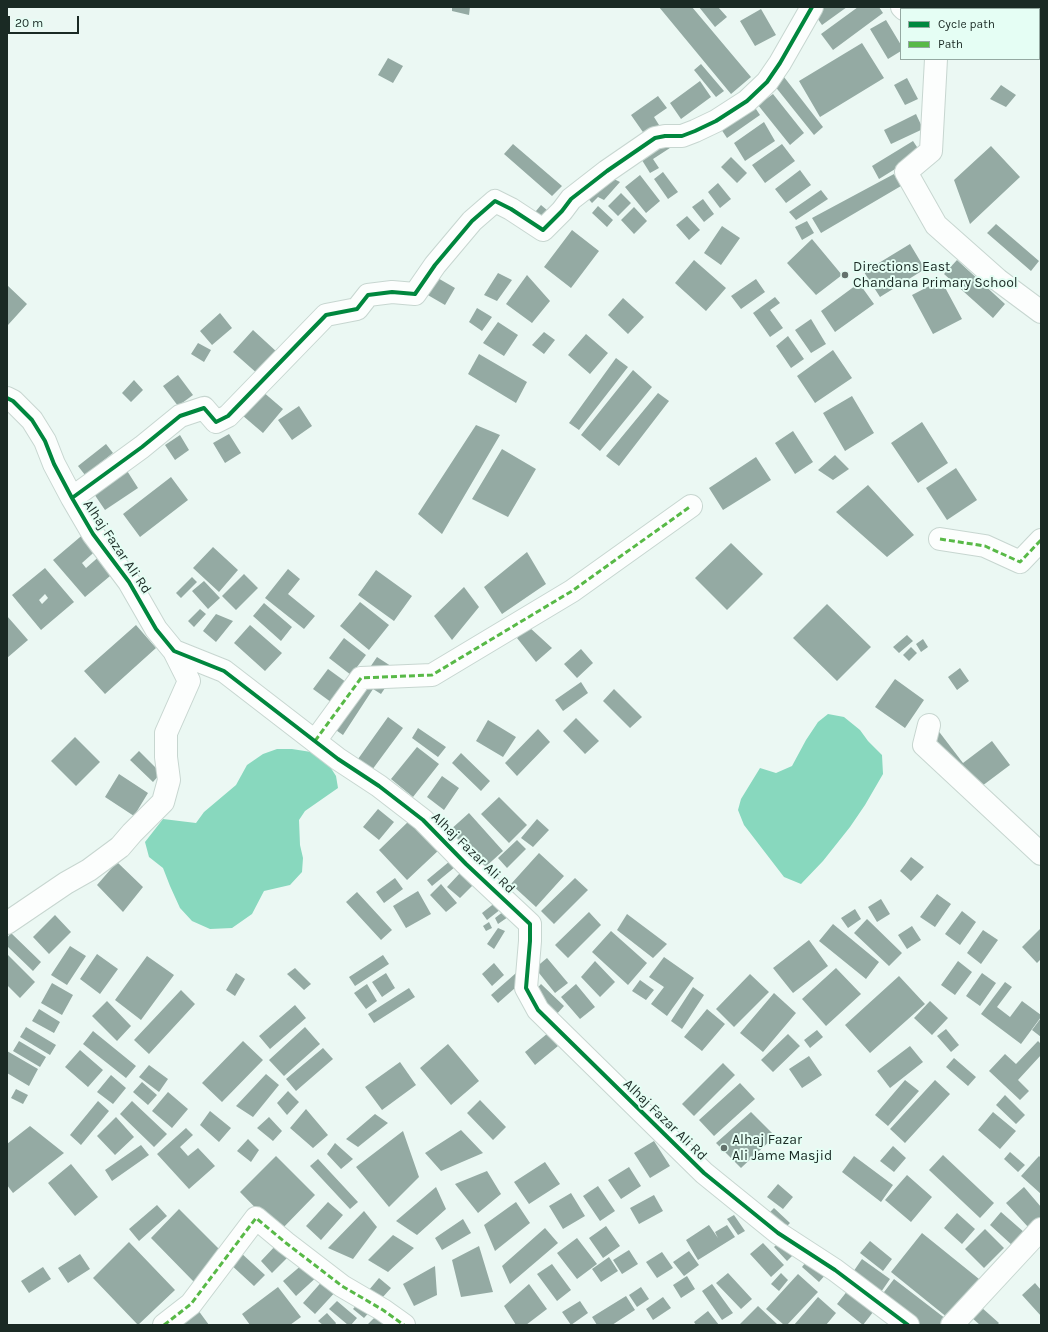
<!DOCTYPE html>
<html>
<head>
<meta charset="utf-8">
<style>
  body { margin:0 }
  #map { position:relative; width:1048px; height:1332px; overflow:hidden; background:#ebf8f3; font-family:Karla,sans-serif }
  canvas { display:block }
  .frame { position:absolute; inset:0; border:8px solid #1a2a24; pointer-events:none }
  .legend { position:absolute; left:900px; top:8px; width:140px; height:52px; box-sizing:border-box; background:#e5fef4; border:1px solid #94a9a1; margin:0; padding:5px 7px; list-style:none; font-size:12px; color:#1a2a24 }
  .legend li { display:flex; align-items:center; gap:8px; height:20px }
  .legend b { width:20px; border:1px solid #94a9a1 }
  .scale { position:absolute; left:8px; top:16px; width:71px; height:18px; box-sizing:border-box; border:2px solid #1a2a24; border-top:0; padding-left:5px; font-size:12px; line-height:14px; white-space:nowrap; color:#1a2a24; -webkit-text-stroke:3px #e5fef4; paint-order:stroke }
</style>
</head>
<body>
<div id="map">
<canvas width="1048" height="1332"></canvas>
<div class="frame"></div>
<ul class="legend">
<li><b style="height:5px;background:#00873e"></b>Cycle path</li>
<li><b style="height:5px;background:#58b947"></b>Path</li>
</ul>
<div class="scale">20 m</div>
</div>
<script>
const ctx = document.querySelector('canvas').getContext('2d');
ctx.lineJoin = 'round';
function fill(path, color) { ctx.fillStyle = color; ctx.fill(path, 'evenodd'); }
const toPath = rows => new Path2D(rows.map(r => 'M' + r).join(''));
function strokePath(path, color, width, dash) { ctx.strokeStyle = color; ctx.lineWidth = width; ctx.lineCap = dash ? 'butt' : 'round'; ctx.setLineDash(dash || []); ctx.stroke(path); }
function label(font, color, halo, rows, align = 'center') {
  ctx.font = font + ' Karla,sans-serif'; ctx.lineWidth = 4; ctx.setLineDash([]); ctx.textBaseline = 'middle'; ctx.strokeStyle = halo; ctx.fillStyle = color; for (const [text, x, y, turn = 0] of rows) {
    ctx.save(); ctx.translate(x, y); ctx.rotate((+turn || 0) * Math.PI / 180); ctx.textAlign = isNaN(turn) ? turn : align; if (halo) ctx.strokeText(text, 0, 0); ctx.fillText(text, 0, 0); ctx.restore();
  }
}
fill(toPath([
  [828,714,844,717,860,730,868,741,882,755,883,774,865,805,850,827,823,861,801,884,784,877,744,825,738,810,741,799,760,768,776,773,792,766,806,740,818,722],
  [277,749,292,749,311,752,327,762,336,776,338,788,305,811,299,820,300,845,303,858,302,872,290,885,264,891,252,914,232,928,210,929,192,921,180,908,170,886,163,868,149,857,145,842,163,819,196,823,204,812,236,785,247,765,263,754]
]), '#88d8be');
fill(toPath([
  [452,7,470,7,469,15,452,11],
  [659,7,692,7,751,77,731,94],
  [699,7,718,7,727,17,715,27],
  [814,7,847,7,822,25,811,9],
  [858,7,879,7,883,13,833,50,821,34],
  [761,9,776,35,755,46,740,21],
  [886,20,901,45,901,51,888,59,870,29],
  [862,43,884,78,820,117,799,81],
  [388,58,403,66,393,83,378,75],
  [701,64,724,91,716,97,694,70],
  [784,77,823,127,814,135,774,85],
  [907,78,918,99,905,105,894,85],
  [700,81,711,97,681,119,670,103],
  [1001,85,1016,95,1006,107,990,99],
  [773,94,804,133,790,145,758,105],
  [658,96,667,108,654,117,659,125,645,135,631,115],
  [752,103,760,115,727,138,719,126],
  [916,114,923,129,891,144,884,130],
  [764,122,775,141,745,161,734,143],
  [668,138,673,146,653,159,659,168,650,173,640,157],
  [913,141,921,153,879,179,872,166],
  [513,144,562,186,552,196,504,154],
  [782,144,795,161,765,183,752,165],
  [991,146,1020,177,970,224,954,180],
  [731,157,747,173,737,183,721,167],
  [800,170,811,185,786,203,775,189],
  [663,172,678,192,668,199,654,179],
  [894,174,901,186,821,233,812,218],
  [606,175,620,182,604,200,598,197,592,203,585,195],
  [640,175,660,201,646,213,625,187],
  [718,183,731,199,720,208,708,192],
  [821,190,828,199,796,220,789,212],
  [621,193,631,203,618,216,608,206],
  [703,199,714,214,704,222,692,207],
  [541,205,554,216,531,217],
  [598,206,613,220,607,227,592,213],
  [634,207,647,221,634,234,621,220],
  [687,216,700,230,689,240,676,225],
  [807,221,814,233,802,240,795,227],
  [996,224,1039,261,1031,271,987,233],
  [722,226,740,238,721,265,704,253],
  [572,230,599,251,571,288,544,267],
  [812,239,842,275,816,295,787,263],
  [910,244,925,269,880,297,864,272],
  [694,260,726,288,706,311,675,283],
  [957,260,1005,304,993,318,944,274],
  [498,273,512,280,497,301,484,295],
  [527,275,550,301,532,323,506,304],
  [436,277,455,288,445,305,426,294],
  [756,279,765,292,741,309,731,296],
  [941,280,962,319,933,334,912,295],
  [859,283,874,304,835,332,821,311],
  [7,285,27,304,8,325,7,324],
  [775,297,780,303,770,310,783,328,770,337,753,313],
  [623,298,644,317,628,334,608,315],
  [477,308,492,317,482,331,469,322],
  [220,313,232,328,212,345,200,331],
  [811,319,826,344,811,353,795,330],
  [498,322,518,335,504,356,483,343],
  [253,330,278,353,259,375,233,352],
  [544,332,555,340,544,354,532,345],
  [586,334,608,353,590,374,568,355],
  [788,336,804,359,791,368,776,346],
  [198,343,211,350,204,362,191,354],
  [833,350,852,378,815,403,797,376],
  [479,354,527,382,516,403,468,374],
  [616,358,628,367,579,430,569,423],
  [633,370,652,387,600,451,581,435],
  [178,375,193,395,178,406,163,386],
  [134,380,143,390,131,402,122,393],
  [262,391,283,409,263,433,242,415],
  [658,393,669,401,619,466,606,456],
  [852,396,874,433,845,451,823,413],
  [299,406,312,426,292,440,278,420],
  [922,422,948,463,918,483,891,443],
  [476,425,500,435,442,534,418,514],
  [793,431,813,462,795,474,775,443],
  [229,434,241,453,225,463,213,443],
  [180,435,189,450,175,460,165,445],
  [106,444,113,453,85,475,78,466],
  [502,449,536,469,508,517,472,499],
  [835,455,849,469,833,480,818,470],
  [756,457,771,480,723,510,709,488],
  [124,466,138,488,105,510,90,488],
  [956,468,977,500,947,520,926,488],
  [171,477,188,500,140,537,123,514],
  [868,485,914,535,887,557,836,512],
  [86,532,100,547,82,563,86,568,102,554,116,571,85,597,53,560],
  [731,543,763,574,727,610,695,578],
  [213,547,238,570,219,592,193,568],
  [527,552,546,584,502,614,484,587],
  [45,568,74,602,41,630,12,595],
  [45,594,48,598,42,604,39,600],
  [288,569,300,579,288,594,315,616,304,629,265,598],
  [376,570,412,596,394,621,358,595],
  [244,574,258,588,236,610,222,596],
  [192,577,197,582,181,598,176,593],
  [204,581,220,598,208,609,192,591],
  [464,587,479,607,452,640,434,616],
  [360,602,389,625,369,650,340,626],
  [264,603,292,627,281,641,253,616],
  [827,604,871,647,837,681,793,638],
  [200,609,206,614,194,627,188,621],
  [216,614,233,621,216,642,203,631],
  [7,616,28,640,7,658],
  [136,625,156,648,105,694,84,671],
  [250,625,282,653,265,671,234,643],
  [529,627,552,648,536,662,517,638],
  [907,635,913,641,899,653,893,647],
  [344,638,366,655,351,675,329,658],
  [923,639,928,647,921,652,916,644],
  [911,647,917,653,909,661,903,655],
  [581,649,593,663,577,678,564,664],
  [377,657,397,670,381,694,373,689,343,735,330,726],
  [960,668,969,681,957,690,948,677],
  [328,669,350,685,335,705,313,689],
  [895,679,924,700,905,728,875,707],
  [581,682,588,693,563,711,555,700],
  [614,689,642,717,630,728,603,701],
  [388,717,403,728,372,770,358,759],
  [576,718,599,741,585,754,563,731],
  [488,720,516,737,503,757,476,741],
  [418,728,446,747,438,757,412,738],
  [538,729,550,742,517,776,505,763],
  [937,729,963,763,992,741,1010,765,966,798,923,740],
  [75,737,100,762,76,786,51,761],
  [417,747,439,764,413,797,391,779],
  [139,751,161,773,153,782,130,760],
  [461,753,490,781,481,791,452,763],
  [119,774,148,793,134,816,105,797],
  [442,776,459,788,444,810,427,797],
  [499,797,527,825,509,843,481,814],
  [378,809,394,822,379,840,363,827],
  [469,813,503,851,483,869,449,831],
  [411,819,440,849,407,880,379,850],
  [537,819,549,830,533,847,521,838],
  [517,840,526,849,507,868,498,858],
  [539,853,564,876,536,907,511,884],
  [911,857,924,867,911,881,900,871],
  [450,861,455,867,432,886,427,880],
  [117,862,143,887,123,912,97,885],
  [460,873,473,885,460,898,447,887],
  [395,878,403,889,384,903,376,892],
  [575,878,588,890,554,924,541,911],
  [441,884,457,903,446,912,430,895],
  [418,891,431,914,406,928,393,906],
  [357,892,392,930,381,940,346,902],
  [937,894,951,904,935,927,920,917],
  [881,899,890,914,877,922,868,907],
  [496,902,501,909,487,920,482,913],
  [855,909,861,919,848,928,841,918],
  [504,911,508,917,498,924,495,918],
  [962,911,976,922,960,945,945,934],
  [589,912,601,925,568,958,555,945],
  [627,914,667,944,653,958,617,930],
  [55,915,71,932,49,954,33,937],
  [867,919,902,953,889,966,854,933],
  [489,922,492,928,486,931,483,926],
  [833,924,879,962,866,979,819,941],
  [912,926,921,940,907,949,898,935],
  [498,928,505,931,494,949,487,944],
  [1041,928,1041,959,1037,963,1022,947],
  [983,930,998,940,981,964,967,953],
  [611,931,647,963,628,985,592,952],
  [11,933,41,962,33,971,7,946,7,938],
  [809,940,828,966,793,993,773,968],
  [70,946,86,956,67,985,51,975],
  [7,954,35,982,20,998,7,985],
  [97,954,118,969,100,994,80,979],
  [383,955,389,964,355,986,349,977],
  [147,956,174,975,141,1020,115,1000],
  [664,957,694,978,667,1016,651,1004,664,987,649,977],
  [547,958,568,983,555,993,535,968],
  [595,961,615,982,600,997,581,977],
  [958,961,972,972,955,995,941,985],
  [494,963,504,975,492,986,482,974],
  [524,966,523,981,498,1003,491,995],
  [295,968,311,984,304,990,287,974],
  [836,968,861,994,826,1026,802,999],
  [236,973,245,979,235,996,226,990],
  [386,973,395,988,382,997,372,982],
  [982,973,996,983,980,1006,966,996],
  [750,974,769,992,734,1027,716,1009],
  [899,976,925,1004,870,1053,845,1025],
  [640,980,654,990,646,1000,632,991],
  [1005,982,1012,987,997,1007,1010,1017,1022,1001,1041,1015,1041,1017,1021,1044,981,1014],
  [52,983,73,995,62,1015,41,1003],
  [367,984,377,1001,366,1009,354,993],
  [541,984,564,1006,555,1016,532,994],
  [576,984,595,1007,580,1019,561,997],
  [693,987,704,995,682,1029,671,1021],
  [409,988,415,997,374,1023,368,1014],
  [181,990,195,1004,149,1054,134,1040],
  [774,993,796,1013,763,1052,740,1033],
  [107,1001,131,1026,117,1041,92,1016],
  [930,1001,948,1018,932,1035,914,1018],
  [295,1005,306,1018,270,1049,259,1036],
  [39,1009,60,1022,54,1033,32,1021],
  [707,1009,725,1024,702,1051,684,1037],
  [1041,1018,1041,1037,1032,1030],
  [26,1027,56,1045,50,1055,20,1037],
  [305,1027,320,1044,284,1076,269,1060],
  [946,1029,959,1045,951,1052,937,1036],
  [817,1030,823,1037,810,1048,804,1040],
  [93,1031,136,1066,126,1078,83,1044],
  [548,1033,558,1046,535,1065,525,1052],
  [788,1034,800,1046,773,1072,761,1060],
  [19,1041,46,1057,40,1067,13,1051],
  [243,1041,263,1060,222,1102,202,1083],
  [1038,1041,1041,1044,1041,1055,1018,1080,1029,1091,1020,1100,989,1071,1005,1054,1016,1064],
  [448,1044,479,1081,451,1105,420,1068],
  [910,1046,923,1062,890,1088,877,1071],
  [323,1048,333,1059,296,1091,286,1079],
  [80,1050,103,1070,88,1087,65,1067],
  [7,1051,38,1069,29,1086,7,1073],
  [809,1056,822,1075,802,1088,789,1069],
  [954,1058,976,1077,968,1086,946,1067],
  [400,1062,416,1085,382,1110,365,1087],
  [723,1063,735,1075,694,1116,682,1104],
  [149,1065,168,1079,159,1092,139,1077],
  [266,1074,279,1085,253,1117,236,1106],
  [111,1075,126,1088,113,1104,97,1092],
  [905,1080,919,1091,888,1126,875,1115],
  [935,1080,950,1094,905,1143,890,1129],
  [142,1082,157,1095,148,1105,133,1092],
  [740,1083,755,1099,714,1136,699,1120],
  [16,1089,28,1095,23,1104,11,1098],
  [288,1091,299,1102,287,1115,277,1103],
  [168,1092,188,1109,172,1128,152,1111],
  [1005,1095,1025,1115,1016,1124,996,1105],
  [480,1100,506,1127,493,1140,467,1113],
  [98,1101,109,1111,81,1145,70,1135],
  [132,1101,167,1134,154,1147,120,1114],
  [306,1109,328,1135,313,1148,290,1128],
  [210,1111,231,1128,219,1142,200,1125],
  [751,1112,775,1136,741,1168,716,1143],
  [993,1112,1016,1131,1000,1149,978,1130],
  [375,1114,388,1123,358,1147,346,1139],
  [116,1117,134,1137,115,1155,97,1136],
  [269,1117,282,1131,273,1141,257,1128],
  [30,1126,64,1153,13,1193,7,1185,7,1144],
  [186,1128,193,1135,180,1147,188,1156,198,1148,215,1166,189,1189,157,1154],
  [461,1130,483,1153,441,1171,425,1153],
  [403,1131,419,1177,389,1207,356,1167],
  [248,1139,259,1150,251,1162,237,1151],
  [654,1141,670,1166,650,1178,634,1153],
  [335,1143,353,1159,341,1169,327,1154],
  [141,1145,149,1155,112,1181,105,1170],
  [893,1146,906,1158,894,1172,880,1161],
  [1010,1152,1025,1165,1018,1172,1004,1159],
  [943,1155,994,1203,980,1218,929,1170],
  [276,1156,315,1195,279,1232,240,1192],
  [854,1156,893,1185,881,1202,842,1172],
  [1039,1156,1041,1158,1041,1194,1021,1176],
  [318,1159,358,1202,350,1209,310,1166],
  [545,1162,560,1184,529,1204,514,1182],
  [71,1164,98,1197,75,1216,48,1183],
  [629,1167,641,1186,621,1199,608,1180],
  [487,1171,501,1194,478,1213,455,1184],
  [907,1175,932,1197,911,1222,885,1200],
  [778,1184,793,1197,783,1209,767,1197],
  [598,1186,615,1211,600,1221,583,1196],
  [436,1187,446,1209,417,1235,396,1221],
  [1024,1187,1041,1207,1041,1218,1029,1228,1006,1203],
  [571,1193,585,1216,563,1229,549,1206],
  [654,1195,663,1211,639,1224,630,1208],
  [328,1202,343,1215,321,1240,306,1226],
  [516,1202,530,1223,495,1251,484,1225],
  [157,1205,167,1216,139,1241,129,1229],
  [774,1208,790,1223,781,1232,765,1217],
  [179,1209,223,1253,194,1282,151,1238],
  [364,1211,377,1227,353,1259,328,1248],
  [1001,1212,1025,1233,1013,1246,990,1225],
  [957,1213,975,1229,962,1244,944,1228],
  [734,1215,745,1231,738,1235,727,1219],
  [463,1219,471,1233,442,1250,435,1238],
  [709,1225,718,1238,715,1232,727,1225,735,1237,698,1260,686,1240],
  [606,1226,620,1246,603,1258,589,1238],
  [545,1228,558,1243,510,1284,502,1266],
  [985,1229,1004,1248,984,1268,965,1249],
  [922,1233,979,1279,948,1318,891,1272],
  [393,1235,414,1248,388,1272,368,1260],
  [577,1238,597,1264,577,1279,557,1253],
  [783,1238,797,1251,787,1261,774,1247],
  [870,1241,892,1259,883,1271,860,1253],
  [129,1242,175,1290,138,1325,93,1278],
  [278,1243,290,1255,272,1273,261,1261],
  [763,1243,784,1265,771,1277,750,1254],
  [479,1246,493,1292,461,1297,452,1260],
  [629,1250,638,1264,622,1274,613,1260],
  [689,1251,699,1265,684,1276,673,1262],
  [240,1252,265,1275,254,1286,229,1263],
  [662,1252,673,1268,657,1278,646,1262],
  [80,1254,90,1269,68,1283,58,1268],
  [609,1257,618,1271,601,1282,592,1269],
  [809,1258,827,1273,819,1282,802,1267],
  [862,1259,890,1279,879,1295,851,1275],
  [303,1264,320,1274,296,1296,283,1281],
  [552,1264,571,1290,557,1301,537,1274],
  [435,1266,437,1295,414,1306,403,1284],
  [43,1267,51,1279,29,1293,21,1281],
  [728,1273,752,1299,741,1309,716,1283],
  [781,1273,788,1280,779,1291,771,1284],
  [798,1274,818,1292,787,1325,784,1325,766,1309],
  [687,1276,695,1289,681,1298,673,1285],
  [325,1278,338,1289,315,1314,303,1303],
  [379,1278,391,1288,364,1318,353,1309],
  [894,1279,946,1319,941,1325,919,1325,881,1296],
  [1035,1283,1041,1290,1041,1316,1022,1295],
  [529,1284,547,1309,526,1325,516,1325,504,1306],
  [712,1284,733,1313,722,1320,702,1291],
  [852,1285,877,1307,863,1325,837,1304],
  [278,1287,301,1317,290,1325,250,1325,242,1314],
  [641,1287,649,1299,637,1307,629,1295],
  [626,1296,635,1310,612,1325,597,1325,592,1317],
  [663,1297,671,1308,653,1320,646,1309],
  [818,1297,836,1313,826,1325,794,1325],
  [337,1301,357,1318,351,1325,348,1325,329,1309],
  [580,1301,588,1313,571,1325,562,1312],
  [758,1306,778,1325,739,1325],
  [981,1307,999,1323,997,1325,980,1325,971,1317],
  [198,1310,209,1325,176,1325],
  [708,1311,719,1325,696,1325,694,1322],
  [327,1313,336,1323,335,1325,323,1325,318,1321],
  [379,1313,391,1325,367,1325]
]), '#94aaa3');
const street = toPath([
  [902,7,904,9],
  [963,9,965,7],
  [936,59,931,151,906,172,936,225,998,280,1041,312],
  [7,398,13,401,32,420,45,441,54,464,72,498,93,534,129,582,156,629,174,651,224,671,338,759,379,786,423,820,466,864,530,924,530,941,526,988,538,1010,704,1173,778,1233,835,1270,908,1325],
  [72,498,142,447,180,416,204,408,216,422,228,416,326,315,357,309,368,295,392,292,415,294,435,265,472,221,495,201,511,209,543,230,562,211,571,199,607,171,655,138,665,136,682,136,695,131,716,121,747,101,767,82,780,63,812,7],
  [940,539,985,546,1020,562,1041,540],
  [929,725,924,745,1041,854],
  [315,741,361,678,432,675,572,591,691,506],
  [7,923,66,883,89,870,120,847,132,833,163,802,169,780,166,757,166,733,189,681,174,651],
  [164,1325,191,1304,256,1218,286,1243,342,1286,383,1310,404,1325],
  [952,1325,1041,1229]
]);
strokePath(street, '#c7d6d0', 24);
strokePath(street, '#fcfefd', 22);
strokePath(toPath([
  [940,539,985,546,1020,562,1041,540],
  [315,741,361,678,432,675,572,591,691,506],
  [164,1325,191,1304,256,1218,286,1243,342,1286,383,1310,404,1325]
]), '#58b947', 3, [6, 3]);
strokePath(toPath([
  [7,398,13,401,32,420,45,441,54,464,72,498,93,534,129,582,156,629,174,651,224,671,338,759,379,786,423,820,466,864,530,924,530,941,526,988,538,1010,704,1173,778,1233,835,1270,908,1325],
  [72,498,142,447,180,416,204,408,216,422,228,416,326,315,357,309,368,295,392,292,415,294,435,265,472,221,495,201,511,209,543,230,562,211,571,199,607,171,655,138,665,136,682,136,695,131,716,121,747,101,767,82,780,63,812,7]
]), '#00873e', 4);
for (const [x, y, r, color] of [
  [845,275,4,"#63726c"],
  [724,1148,4,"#63726c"]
]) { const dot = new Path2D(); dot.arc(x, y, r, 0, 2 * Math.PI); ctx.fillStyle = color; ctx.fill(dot); strokePath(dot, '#e5fef4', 1.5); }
label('14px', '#1a2a24', '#e5fef4', [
  ["Directions East",853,267],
  ["Chandana Primary School",853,283],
  ["Alhaj Fazar",732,1140],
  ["Ali Jame Masjid",732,1156]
], 'left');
label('14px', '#1a2a24', '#e5fef4', [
  ["Alhaj Fazar Ali Rd",117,547,56],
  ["Alhaj Fazar Ali Rd",473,853,44],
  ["Alhaj Fazar Ali Rd",665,1120,44]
]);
</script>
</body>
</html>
